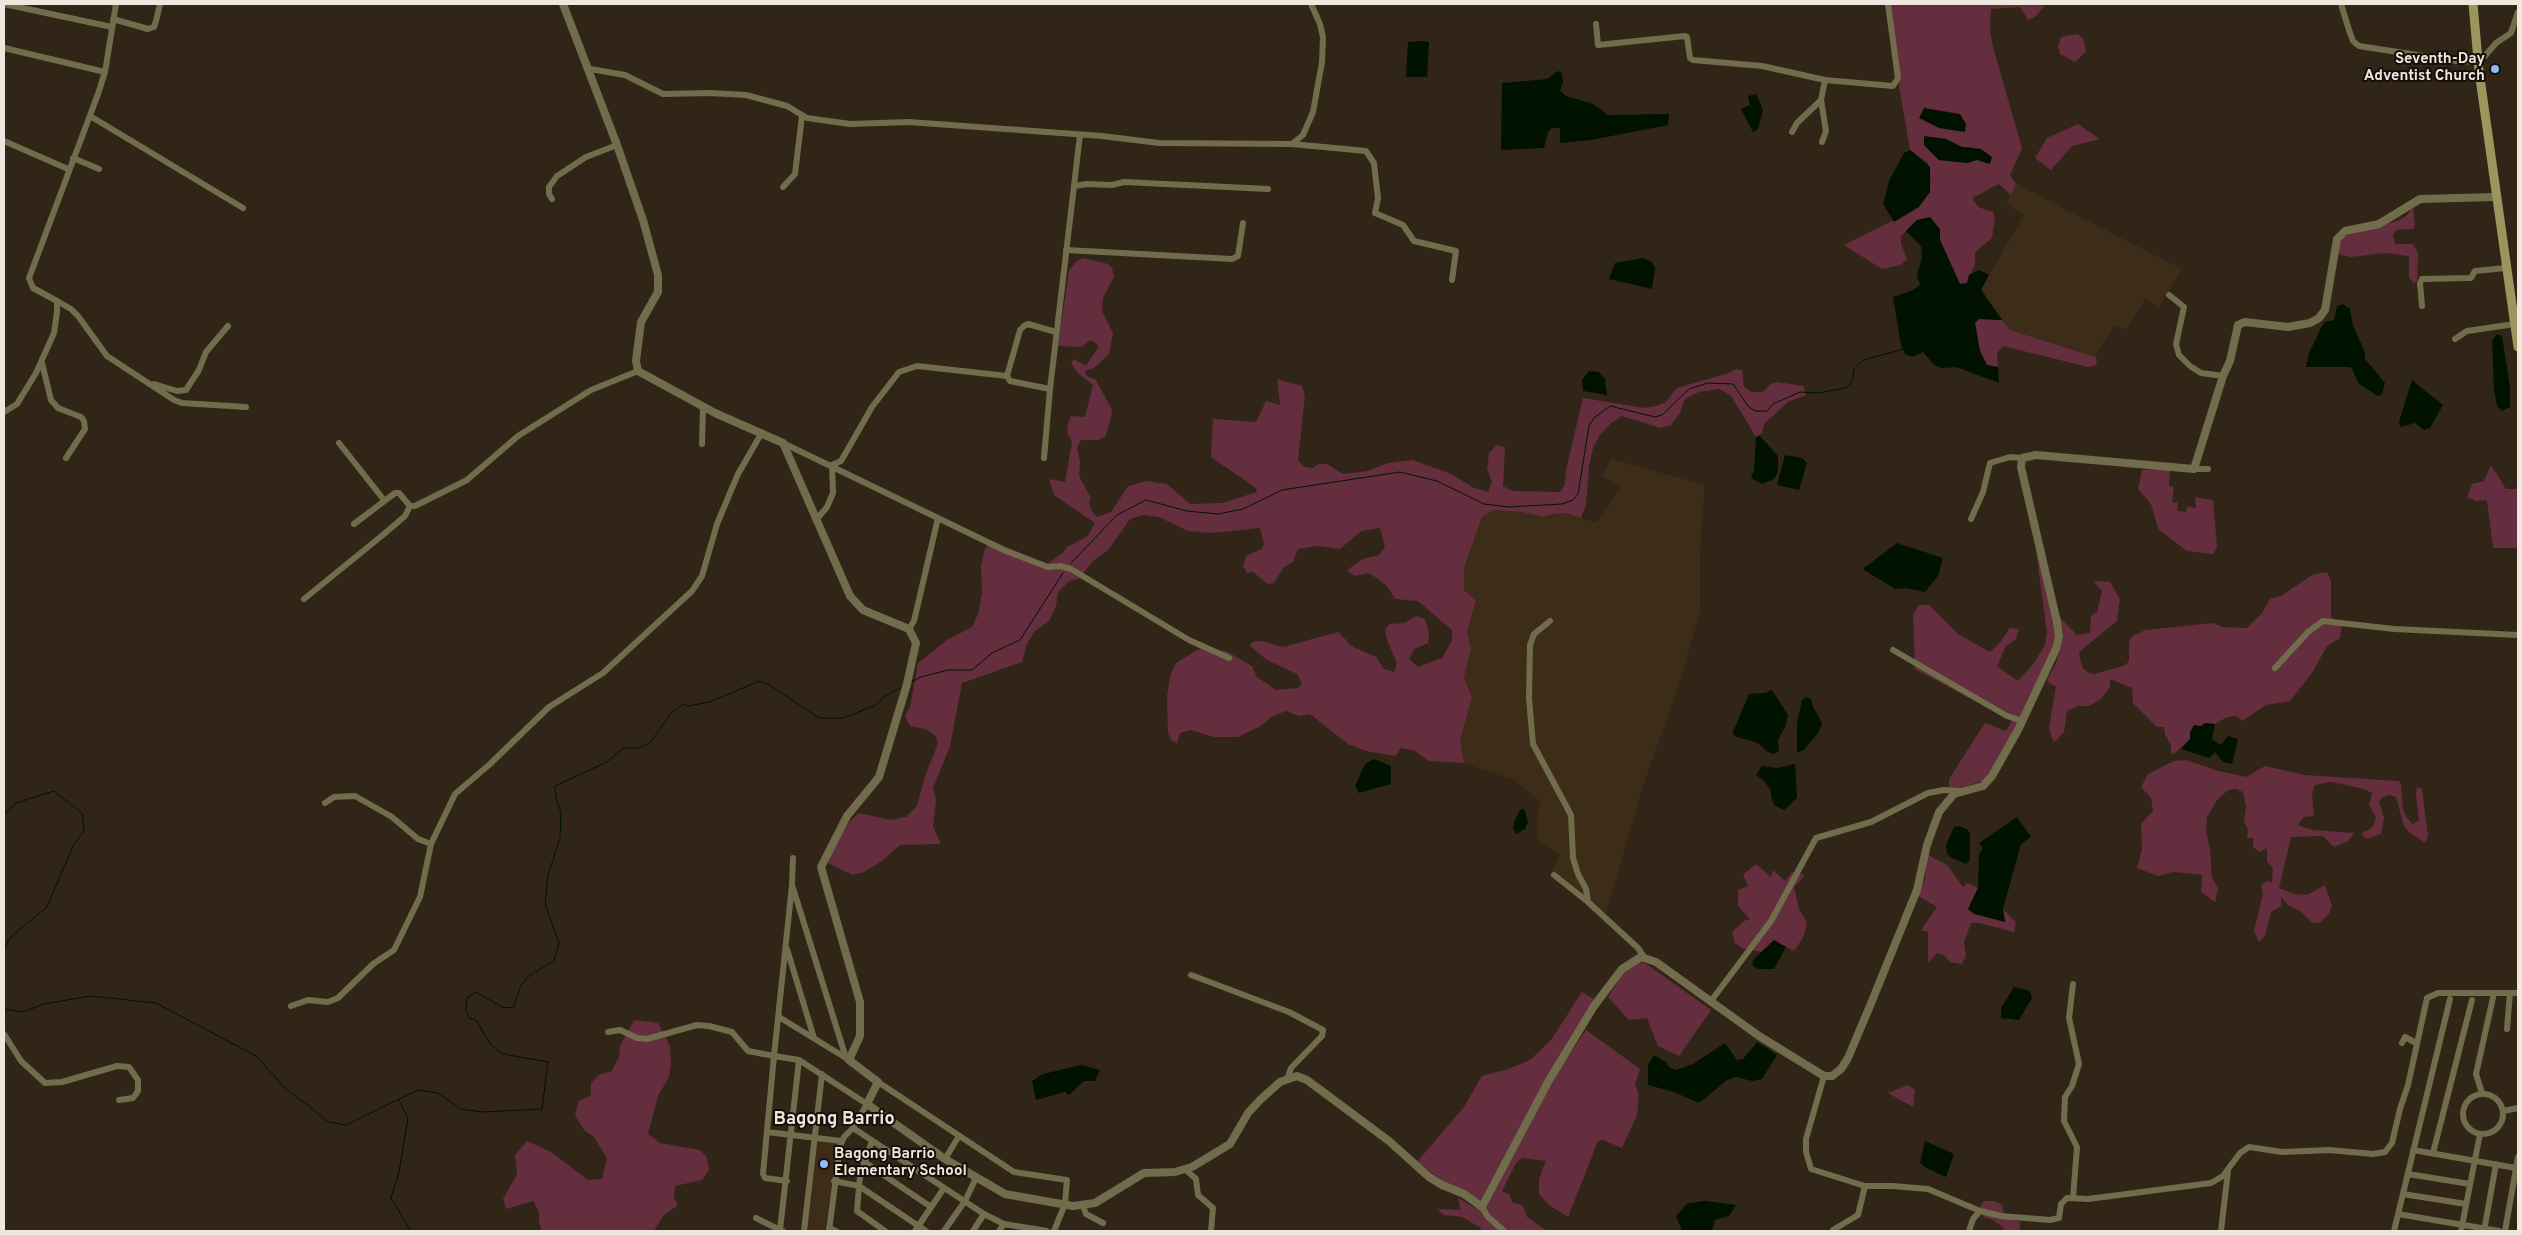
<!DOCTYPE html>
<html>
<head>
<meta charset="utf-8">
<style>
  body { margin:0 }
  #map { position:relative; width:2522px; height:1235px; overflow:hidden; background:#312517; font-family:Overpass,sans-serif }
  canvas { display:block }
  .frame { position:absolute; inset:0; border:5px solid #efe6dd; pointer-events:none }
</style>
</head>
<body>
<div id="map">
<canvas width="2522" height="1235"></canvas>
<div class="frame"></div>
</div>
<script>
const ctx = document.querySelector('canvas').getContext('2d');
ctx.lineJoin = 'round';
function fill(path, color) { ctx.fillStyle = color; ctx.fill(path, 'evenodd'); }
const toPath = rows => new Path2D(rows.map(r => 'M' + r).join(''));
function strokePath(path, color, width, dash) { ctx.strokeStyle = color; ctx.lineWidth = width; ctx.lineCap = dash ? 'butt' : 'round'; ctx.setLineDash(dash || []); ctx.stroke(path); }
function label(font, color, halo, rows, align = 'center') {
  ctx.font = font + ' Overpass,sans-serif'; ctx.lineWidth = 4; ctx.setLineDash([]); ctx.textBaseline = 'middle'; ctx.strokeStyle = halo; ctx.fillStyle = color; for (const [text, x, y, turn = 0] of rows) {
    ctx.save(); ctx.translate(x, y); ctx.rotate((+turn || 0) * Math.PI / 180); ctx.textAlign = isNaN(turn) ? turn : align; if (halo) ctx.strokeText(text, 0, 0); ctx.fillText(text, 0, 0); ctx.restore();
  }
}
fill(toPath([
  [2016,184,2182,269,2159,307,2145,299,2126,330,2114,325,2095,357,2010,330,1981,289,2024,215,2006,204],
  [1611,459,1705,485,1700,550,1700,613,1678,687,1644,783,1606,914,1551,871,1560,855,1538,840,1536,823,1540,802,1516,781,1464,763,1460,741,1472,697,1464,678,1471,649,1467,631,1476,602,1464,590,1464,568,1482,517,1493,510,1522,512,1543,517,1553,514,1566,513,1596,523,1622,487,1602,476],
  [816,1139,837,1143,825,1231,806,1231]
]), '#3d2c18');
fill(toPath([
  [1885,4,2046,4,2035,17,2028,20,2020,7,1991,9,1990,31,1993,47,2022,148,2010,175,2016,184,2011,195,1999,184,1972,198,1978,207,1993,212,1995,217,1992,238,1975,252,1975,264,1967,283,1960,284,1940,240,1940,229,1917,220,1901,236,1901,244,1907,259,1901,265,1882,269,1844,245,1904,215,1931,183,1928,163,1910,150],
  [1924,137,1946,139,1962,147,1972,147,1989,164,1977,160,1967,163,1939,160,1924,145],
  [2077,34,2083,38,2086,51,2075,62,2060,54,2058,46,2061,37],
  [2078,124,2100,139,2072,146,2051,170,2035,158,2047,138],
  [2413,207,2415,225,2413,229,2396,230,2393,235,2395,244,2413,244,2418,253,2417,281,2413,283,2409,277,2409,256,2385,253,2350,257,2338,254,2340,241,2345,236,2400,220,2407,215],
  [1083,258,1108,264,1112,268,1114,277,1103,298,1102,311,1113,333,1109,354,1094,368,1085,371,1087,376,1096,380,1112,410,1110,422,1105,437,1098,440,1081,440,1077,448,1080,461,1079,476,1091,498,1089,502,1091,510,1097,517,1111,512,1128,486,1147,481,1167,484,1190,504,1222,503,1257,492,1256,488,1211,457,1213,419,1256,422,1266,401,1280,405,1277,379,1302,386,1305,396,1298,460,1304,467,1312,468,1319,464,1327,464,1343,474,1368,471,1388,463,1412,460,1449,473,1474,488,1488,492,1492,482,1487,469,1489,453,1497,445,1505,447,1503,486,1513,491,1560,492,1565,484,1566,470,1583,398,1644,408,1656,406,1666,402,1677,388,1729,373,1736,369,1742,370,1744,387,1752,392,1763,392,1771,384,1777,382,1803,386,1806,395,1788,402,1764,424,1762,433,1756,437,1731,396,1720,389,1699,392,1685,399,1680,413,1671,425,1661,428,1622,416,1610,424,1600,435,1593,448,1589,466,1586,505,1581,518,1566,513,1553,514,1543,517,1522,512,1493,510,1482,517,1464,568,1464,590,1476,601,1467,631,1471,649,1464,678,1472,697,1460,741,1464,763,1429,761,1415,751,1401,748,1395,756,1366,751,1348,744,1310,714,1299,716,1286,711,1273,716,1259,727,1238,737,1214,737,1191,730,1180,733,1177,743,1171,740,1168,733,1167,697,1170,676,1176,663,1199,649,1226,651,1252,666,1257,677,1276,690,1298,688,1302,683,1297,674,1267,660,1250,646,1252,642,1261,641,1283,647,1338,632,1353,647,1376,657,1384,669,1394,672,1397,663,1387,640,1385,629,1390,624,1404,623,1416,616,1425,619,1429,633,1428,643,1414,649,1409,659,1418,667,1442,658,1452,641,1452,630,1418,601,1395,599,1387,586,1375,577,1368,573,1354,576,1347,570,1363,559,1379,555,1385,547,1380,528,1361,531,1340,549,1317,546,1298,549,1293,562,1283,568,1274,583,1268,584,1253,572,1247,573,1243,566,1246,556,1261,549,1264,544,1260,528,1212,533,1188,531,1159,517,1143,515,1130,519,1109,549,1092,562,1079,579,1069,581,1058,592,1056,606,1050,620,1034,632,1027,644,1022,662,962,683,950,746,933,788,936,800,933,826,941,844,900,845,882,861,864,872,852,875,828,863,835,842,850,821,859,813,891,820,906,817,917,806,926,773,938,744,935,735,925,729,910,726,905,716,910,707,918,663,947,640,972,627,978,614,982,593,981,565,985,549,990,540,1047,564,1063,553,1067,547,1088,536,1095,523,1054,495,1049,479,1065,482,1072,442,1067,433,1068,424,1071,416,1085,417,1093,385,1078,373,1071,363,1074,359,1086,366,1099,346,1091,340,1081,347,1058,346,1069,270,1077,261],
  [1979,319,2002,320,2010,330,2095,357,2097,362,2095,365,2088,367,2003,346,1997,353,1998,367,1987,365,1980,351,1975,323],
  [2491,465,2506,489,2518,489,2518,548,2493,548,2487,500,2476,501,2467,497,2472,484,2484,481],
  [2170,469,2169,486,2174,487,2172,502,2178,503,2177,511,2186,512,2187,506,2196,508,2195,497,2213,500,2217,547,2213,554,2187,551,2162,532,2158,528,2151,504,2138,489,2142,470],
  [2035,543,2039,543,2055,621,2056,641,2008,743,1985,780,1949,792,1949,779,1985,723,2006,731,2012,721,1915,669,1913,615,1919,605,1929,605,1958,634,1990,652,2001,641,2010,628,2019,629,2016,639,2006,646,1997,666,2018,681,2034,663,2045,645,2047,633],
  [2327,572,2331,581,2331,617,2342,626,2340,638,2327,646,2312,673,2290,701,2266,705,2242,721,2237,716,2227,717,2215,724,2205,723,2190,732,2190,739,2174,754,2171,753,2171,745,2165,735,2164,727,2157,727,2133,703,2132,688,2110,679,2110,687,2101,699,2089,706,2079,706,2067,711,2064,732,2055,742,2052,739,2049,727,2056,686,2050,684,2047,680,2056,663,2062,643,2063,632,2058,616,2077,635,2090,633,2091,616,2097,612,2102,591,2093,581,2110,582,2120,599,2117,621,2079,652,2082,667,2088,673,2095,674,2126,665,2129,660,2129,641,2133,636,2145,630,2213,623,2223,627,2247,628,2262,613,2270,599,2281,596,2312,575],
  [2186,760,2215,770,2246,777,2265,766,2305,775,2399,781,2401,785,2403,810,2406,817,2413,824,2419,820,2416,795,2417,787,2422,789,2428,836,2425,843,2409,832,2404,826,2396,797,2389,795,2383,797,2379,802,2384,817,2381,834,2366,839,2361,833,2372,828,2376,818,2369,805,2372,793,2364,789,2331,782,2315,785,2312,794,2314,816,2304,817,2298,825,2312,830,2354,833,2348,841,2334,847,2323,836,2291,837,2279,888,2295,894,2307,895,2325,885,2332,906,2329,914,2320,923,2311,922,2300,911,2289,906,2281,897,2281,906,2271,912,2265,936,2259,942,2254,931,2263,893,2261,886,2266,881,2272,882,2273,867,2267,862,2267,848,2259,852,2253,847,2253,838,2247,838,2248,829,2244,822,2246,807,2243,792,2236,789,2228,790,2217,800,2207,817,2206,831,2210,849,2212,878,2218,888,2215,902,2201,892,2202,875,2174,872,2158,876,2137,868,2142,849,2141,824,2153,811,2151,798,2141,787,2148,774,2174,761],
  [1928,855,1947,865,1963,887,1967,883,1978,888,1968,909,2005,921,2003,909,2016,922,2014,932,1980,923,1971,923,1964,942,1966,956,1962,964,1950,962,1944,955,1937,953,1928,963,1928,932,1921,930,1937,907,1918,896,1925,879],
  [1756,864,1771,877,1773,870,1785,881,1792,872,1805,875,1794,887,1799,909,1807,922,1804,936,1794,951,1774,940,1761,952,1742,948,1735,943,1732,932,1744,921,1750,919,1738,906,1738,890,1748,886,1743,875],
  [1637,962,1645,963,1711,1010,1679,1056,1658,1046,1647,1018,1629,1020,1608,997,1627,968],
  [1582,992,1594,999,1480,1203,1464,1190,1444,1182,1417,1162,1464,1107,1482,1076,1508,1069,1530,1060,1551,1040],
  [634,1020,658,1023,670,1046,671,1064,669,1077,658,1096,648,1134,660,1143,700,1150,707,1157,709,1170,702,1180,675,1186,674,1198,678,1205,663,1216,654,1231,542,1231,539,1223,539,1212,533,1201,506,1209,503,1199,517,1174,515,1155,527,1141,551,1152,588,1180,602,1179,607,1158,594,1137,584,1130,575,1115,579,1101,591,1095,591,1083,599,1075,612,1071,619,1057,620,1046],
  [1586,1030,1640,1069,1635,1085,1639,1095,1637,1115,1622,1148,1603,1140,1598,1141,1568,1217,1549,1205,1539,1194,1539,1179,1546,1161,1522,1158,1516,1163,1502,1191,1509,1194,1512,1202,1523,1206,1527,1217,1547,1231,1480,1231,1481,1228,1462,1217,1444,1215,1437,1209,1461,1210,1458,1198,1477,1209,1487,1207,1550,1083],
  [1908,1085,1915,1090,1913,1107,1888,1093],
  [1984,1201,1994,1201,2002,1205,2004,1213,2011,1219,2020,1222,2020,1231,2004,1231,2003,1227,1991,1219,1984,1218,1980,1207]
]), '#652e3f');
fill(toPath([
  [1422,41,1429,42,1427,77,1406,77,1408,42],
  [1558,71,1562,73,1563,82,1560,91,1566,96,1593,104,1608,115,1669,114,1668,125,1591,140,1560,143,1560,128,1552,128,1548,132,1544,148,1501,150,1502,83,1547,79],
  [1756,94,1763,110,1758,129,1753,132,1741,109,1750,105,1748,96],
  [1924,108,1960,114,1966,124,1965,132,1939,128,1919,118],
  [1924,136,1946,139,1962,147,1981,149,1992,157,1990,164,1977,160,1967,163,1939,160,1924,145],
  [1910,150,1930,167,1930,192,1919,207,1894,222,1883,204,1889,181,1904,153],
  [1930,217,1940,229,1940,240,1960,284,1967,283,1969,275,1979,270,1989,275,1981,290,2002,320,1979,319,1975,323,1980,351,1987,365,1998,367,1999,383,1956,367,1942,368,1934,365,1923,352,1913,357,1905,354,1901,345,1893,297,1913,290,1920,285,1917,275,1922,258,1921,246,1906,231,1917,220],
  [1643,258,1652,262,1655,268,1652,289,1609,279,1615,263],
  [2343,304,2350,309,2353,326,2365,352,2365,359,2385,383,2382,394,2378,396,2358,383,2352,368,2349,367,2306,367,2309,353,2321,328,2325,322,2334,320,2337,306],
  [2497,334,2502,336,2510,387,2510,407,2502,411,2497,406,2494,390,2492,341],
  [1589,371,1599,372,1605,379,1607,395,1583,391,1582,380],
  [2412,380,2443,405,2430,428,2424,430,2415,423,2401,427,2399,422],
  [1760,436,1778,456,1778,471,1774,479,1762,484,1751,478,1754,470,1756,437],
  [1785,455,1802,458,1807,463,1799,490,1777,485],
  [1897,543,1943,558,1938,576,1925,592,1906,588,1895,589,1864,570,1864,568],
  [1772,690,1788,715,1786,725,1778,740,1779,751,1774,754,1766,751,1758,743,1734,736,1733,732,1749,694,1765,693],
  [1807,697,1811,699,1813,707,1822,723,1818,733,1804,750,1797,753,1797,724,1802,700],
  [2205,723,2215,724,2212,739,2216,742,2221,745,2228,736,2238,739,2232,764,2223,762,2215,752,2209,758,2181,749,2190,739,2190,732,2194,725,2201,726],
  [1374,759,1391,766,1391,784,1359,793,1355,786,1365,764],
  [1795,764,1797,798,1784,810,1775,806,1771,797,1771,791,1765,782,1756,775,1762,766,1777,768],
  [1524,809,1528,822,1525,829,1516,834,1513,828,1515,820,1520,810],
  [2017,817,2031,837,2021,844,2003,909,2005,922,1974,914,1968,909,1978,888,1979,854,1983,848,1979,843],
  [1959,826,1967,829,1970,834,1970,860,1966,864,1950,857,1947,853,1946,845,1954,827],
  [1774,940,1786,947,1774,969,1758,969,1752,965,1753,960],
  [2014,987,2030,991,2032,998,2019,1020,2001,1018,2001,1008],
  [1757,1042,1777,1055,1762,1079,1752,1081,1736,1077,1727,1080,1699,1103,1674,1092,1648,1085,1648,1065,1654,1055,1666,1062,1669,1067,1676,1070,1693,1064,1725,1043,1737,1060,1743,1059],
  [1082,1065,1100,1070,1095,1081,1084,1081,1069,1095,1065,1092,1036,1100,1032,1081,1043,1074],
  [1925,1141,1954,1154,1946,1177,1926,1168,1920,1163],
  [1705,1201,1736,1205,1729,1216,1715,1220,1712,1231,1682,1231,1676,1216,1688,1203]
]), '#011300');
strokePath(toPath([
  [1071,563,1117,515,1146,500,1187,511,1218,514,1243,509,1282,490,1400,472,1437,481,1484,504,1509,507,1562,504,1573,500,1578,494,1589,426,1594,418,1610,406,1655,417,1662,415,1689,389,1708,383,1733,384,1748,406,1755,411,1767,411,1773,404,1800,392,1818,393,1846,388,1852,381,1854,369,1863,360,1904,349],
  [911,682,921,677,948,670,972,670,992,653,1020,640,1063,573],
  [4,815,16,803,54,791,82,813,84,831,73,846,47,907,12,936,4,948],
  [4,1009,23,1012,44,1004,90,996,156,1003,256,1056,285,1088,329,1122,346,1125,418,1090,438,1093,460,1109,484,1112,542,1109,548,1062,503,1054,491,1045,476,1020,469,1018,466,1011,467,998,476,992,502,1007,513,1008,521,985,530,975,554,961,559,943,545,904,548,875,560,838,561,812,556,799,555,786,607,762,624,748,639,748,651,742,671,713,683,704,688,706,710,702,759,681,770,685,819,718,843,718,876,705,885,696,903,687],
  [399,1100,408,1118,399,1172,391,1198,411,1231]
]), '#011300', 1);
strokePath(toPath([
  [4,4,112,27],
  [2341,4,2349,30,2353,41,2359,46,2456,61,2478,62],
  [113,19,148,29,154,27,156,21,160,4],
  [1596,24,1598,45,1685,36,1687,37,1690,58,1693,60,1762,66,1825,80,1893,86,1898,78,1888,4],
  [4,48,105,72],
  [2478,59,2485,56,2496,43,2511,33,2518,12],
  [590,69,625,75,663,94,710,93,746,95,787,106,807,118,850,124,909,122,1102,136,1159,143,1292,144,1366,151,1374,163,1378,198,1375,213,1403,225,1414,241,1456,251,1452,280],
  [1821,100,1826,131,1822,142],
  [90,116,243,208],
  [1792,132,1797,123,1821,100,1825,80],
  [4,141,68,169],
  [1292,144,1303,135,1313,112,1322,62,1323,37,1320,24,1311,4],
  [73,158,99,169],
  [1074,186,1087,184,1112,185,1124,182,1268,189],
  [783,187,795,174,802,116],
  [552,199,549,194,549,187,557,176,586,157,617,145],
  [1066,250,1232,259,1238,256,1243,223],
  [2169,295,2184,307,2176,344,2179,355,2190,366,2201,373,2223,376],
  [57,301,71,309,78,316,107,356,174,400,182,403,246,407],
  [2422,306,2420,283,2422,279,2471,278,2475,271,2506,268],
  [2455,339,2467,331,2515,324],
  [42,363,51,400,58,408,81,417,84,421,85,429,66,458],
  [1007,376,1010,381,1050,389],
  [154,384,177,391,186,390,199,370,206,352,228,326],
  [4,412,17,404,36,373,54,333,57,312,57,301,33,288,29,278,98,94,105,72,116,4],
  [339,443,384,500],
  [783,443,1006,551,1048,567,1060,566,1071,569,1189,640,1229,658],
  [702,444,703,407],
  [1044,458,1050,389,1080,135],
  [2194,469,2208,469],
  [1971,519,1983,492,1990,463,2010,457,2022,458],
  [816,520,827,507,833,493,832,465,841,461,872,407,899,372,917,366,1007,376,1020,330,1024,326,1028,324,1056,332],
  [354,524,395,493,399,493,410,506,415,506,467,480,518,436,591,390,638,371],
  [304,599,384,534,405,516,410,506],
  [1550,621,1534,634,1530,645,1529,698,1533,744,1571,815,1573,858,1578,874,1586,889,1588,902],
  [909,629,914,621,938,518],
  [1893,650,2007,716,2023,721],
  [2275,668,2308,632,2323,621,2394,629,2518,635],
  [325,803,334,797,355,796,392,817,418,839,431,844],
  [1554,875,1588,902,1638,948,1644,957],
  [792,885,793,858],
  [787,949,814,1038],
  [1191,975,1289,1012,1323,1030,1322,1036,1291,1068,1288,1077],
  [1711,1001,1771,921,1816,838,1871,822,1928,793,1944,790,1959,791],
  [291,1006,308,1000,328,1002,338,998,373,964,394,950,420,897,431,844,455,794,490,764,549,707,603,673,692,591,702,576,717,524,738,474,761,434],
  [779,1017,846,1058],
  [2507,1029,2510,993],
  [608,1032,620,1030,637,1038,647,1039,697,1025,709,1026,732,1032,748,1051,774,1056,763,1174,765,1178,787,1181],
  [4,1034,21,1061,45,1083,62,1082,117,1066,129,1067,138,1080,138,1091,133,1098,119,1100],
  [2402,1043,2405,1037,2416,1043],
  [846,1058,792,885,774,1056,799,1060,867,1104,853,1128,984,1214,1004,1224,1047,1231],
  [1824,1076,1806,1139,1806,1152,1811,1169,1865,1186,1892,1186,1928,1189,1980,1211,2001,1216,2050,1220,2059,1218,2061,1204,2067,1198,2088,1199,2211,1183,2223,1176,2240,1153,2249,1147,2282,1152,2329,1150,2373,1154,2385,1152,2392,1143,2400,1109,2408,1085,2427,998,2438,993,2518,993],
  [878,1082,1014,1172,1067,1180,1065,1204,1054,1231],
  [2482,1093,2476,1074,2494,993],
  '2463 1114a20 20 0 1 1 40 0a20 20 0 1 1-40 0Z',
  [2503,1111,2518,1108],
  [767,1132,841,1141],
  [872,1141,860,1176,857,1211,885,1231],
  [2413,1150,2516,1168],
  [2433,1153,2472,1000],
  [945,1159,959,1136],
  [863,1161,931,1207],
  [1186,1170,1196,1179,1198,1195,1213,1208,1211,1231],
  [2408,1174,2470,1184],
  [834,1181,859,1186,926,1231],
  [2403,1194,2466,1204],
  [2073,1198,2077,1147,2064,1121,2065,1097,2072,1086,2079,1064,2069,1018,2073,984],
  [1083,1206,1086,1214,1103,1223],
  [1482,1207,1488,1217,1504,1231],
  [2398,1214,2499,1231],
  [756,1218,780,1230],
  [829,1228,836,1231],
  [1833,1230,1858,1215,1865,1186],
  [783,1231,780,1230,799,1060],
  [804,1231,822,1074],
  [829,1231,840,1146,844,1137,853,1128],
  [915,1231,944,1188],
  [944,1231,965,1201,976,1178],
  [973,1231,984,1214],
  [999,1231,1004,1224],
  [1969,1231,1973,1219,1980,1211],
  [2221,1231,2228,1171],
  [2394,1231,2450,999],
  [2461,1231,2480,1134],
  [2484,1231,2496,1164],
  [2505,1231,2518,1157]
]), '#716d4c', 6);
strokePath(toPath([
  [563,4,617,145,643,220,658,275,658,292,641,322,636,361,638,371,715,413,783,443,850,596,863,610,909,629,916,643,907,684,879,777,847,816,821,867,860,1002,860,1036,849,1060,878,1082,867,1104,945,1159,1005,1194,1073,1206,1095,1203,1144,1173,1175,1172,1192,1167,1230,1144,1248,1113,1260,1100,1280,1082,1297,1076,1307,1080,1389,1141,1429,1177,1442,1185,1464,1194,1482,1207,1548,1082,1594,1006,1622,969,1641,957,1656,962,1759,1036,1824,1076,1832,1076,1841,1069,1848,1058,1872,1001,1917,890,1927,845,1939,812,1954,794,1983,786,1992,776,2018,730,2056,649,2059,637,2057,622,2021,467,2022,458,2036,455,2194,469,2223,376,2230,361,2238,325,2245,322,2288,327,2310,323,2319,318,2325,310,2337,239,2345,231,2379,224,2420,199,2496,197]
]), '#716d4c', 8);
strokePath(toPath([
  [2473,4,2479,71,2518,347]
]), '#9b955e', 9);
for (const [x, y, r, color] of [
  [2495,69,5,"#90b8fd"],
  [824,1164,5,"#90b8fd"]
]) { const dot = new Path2D(); dot.arc(x, y, r, 0, 2 * Math.PI); ctx.fillStyle = color; ctx.fill(dot); strokePath(dot, '#140f09', 2); }
label('bold 15px', '#efe6dd', '#140f09', [
  ["Seventh-Day",2485,60],
  ["Adventist Church",2485,77],
  ["Bagong Barrio",834,1155,"left"],
  ["Elementary School",834,1172,"left"]
], 'right');
label('bold 18px', '#efe6dd', '#140f09', [
  ["Bagong Barrio",834,1120]
]);
</script>
</body>
</html>
